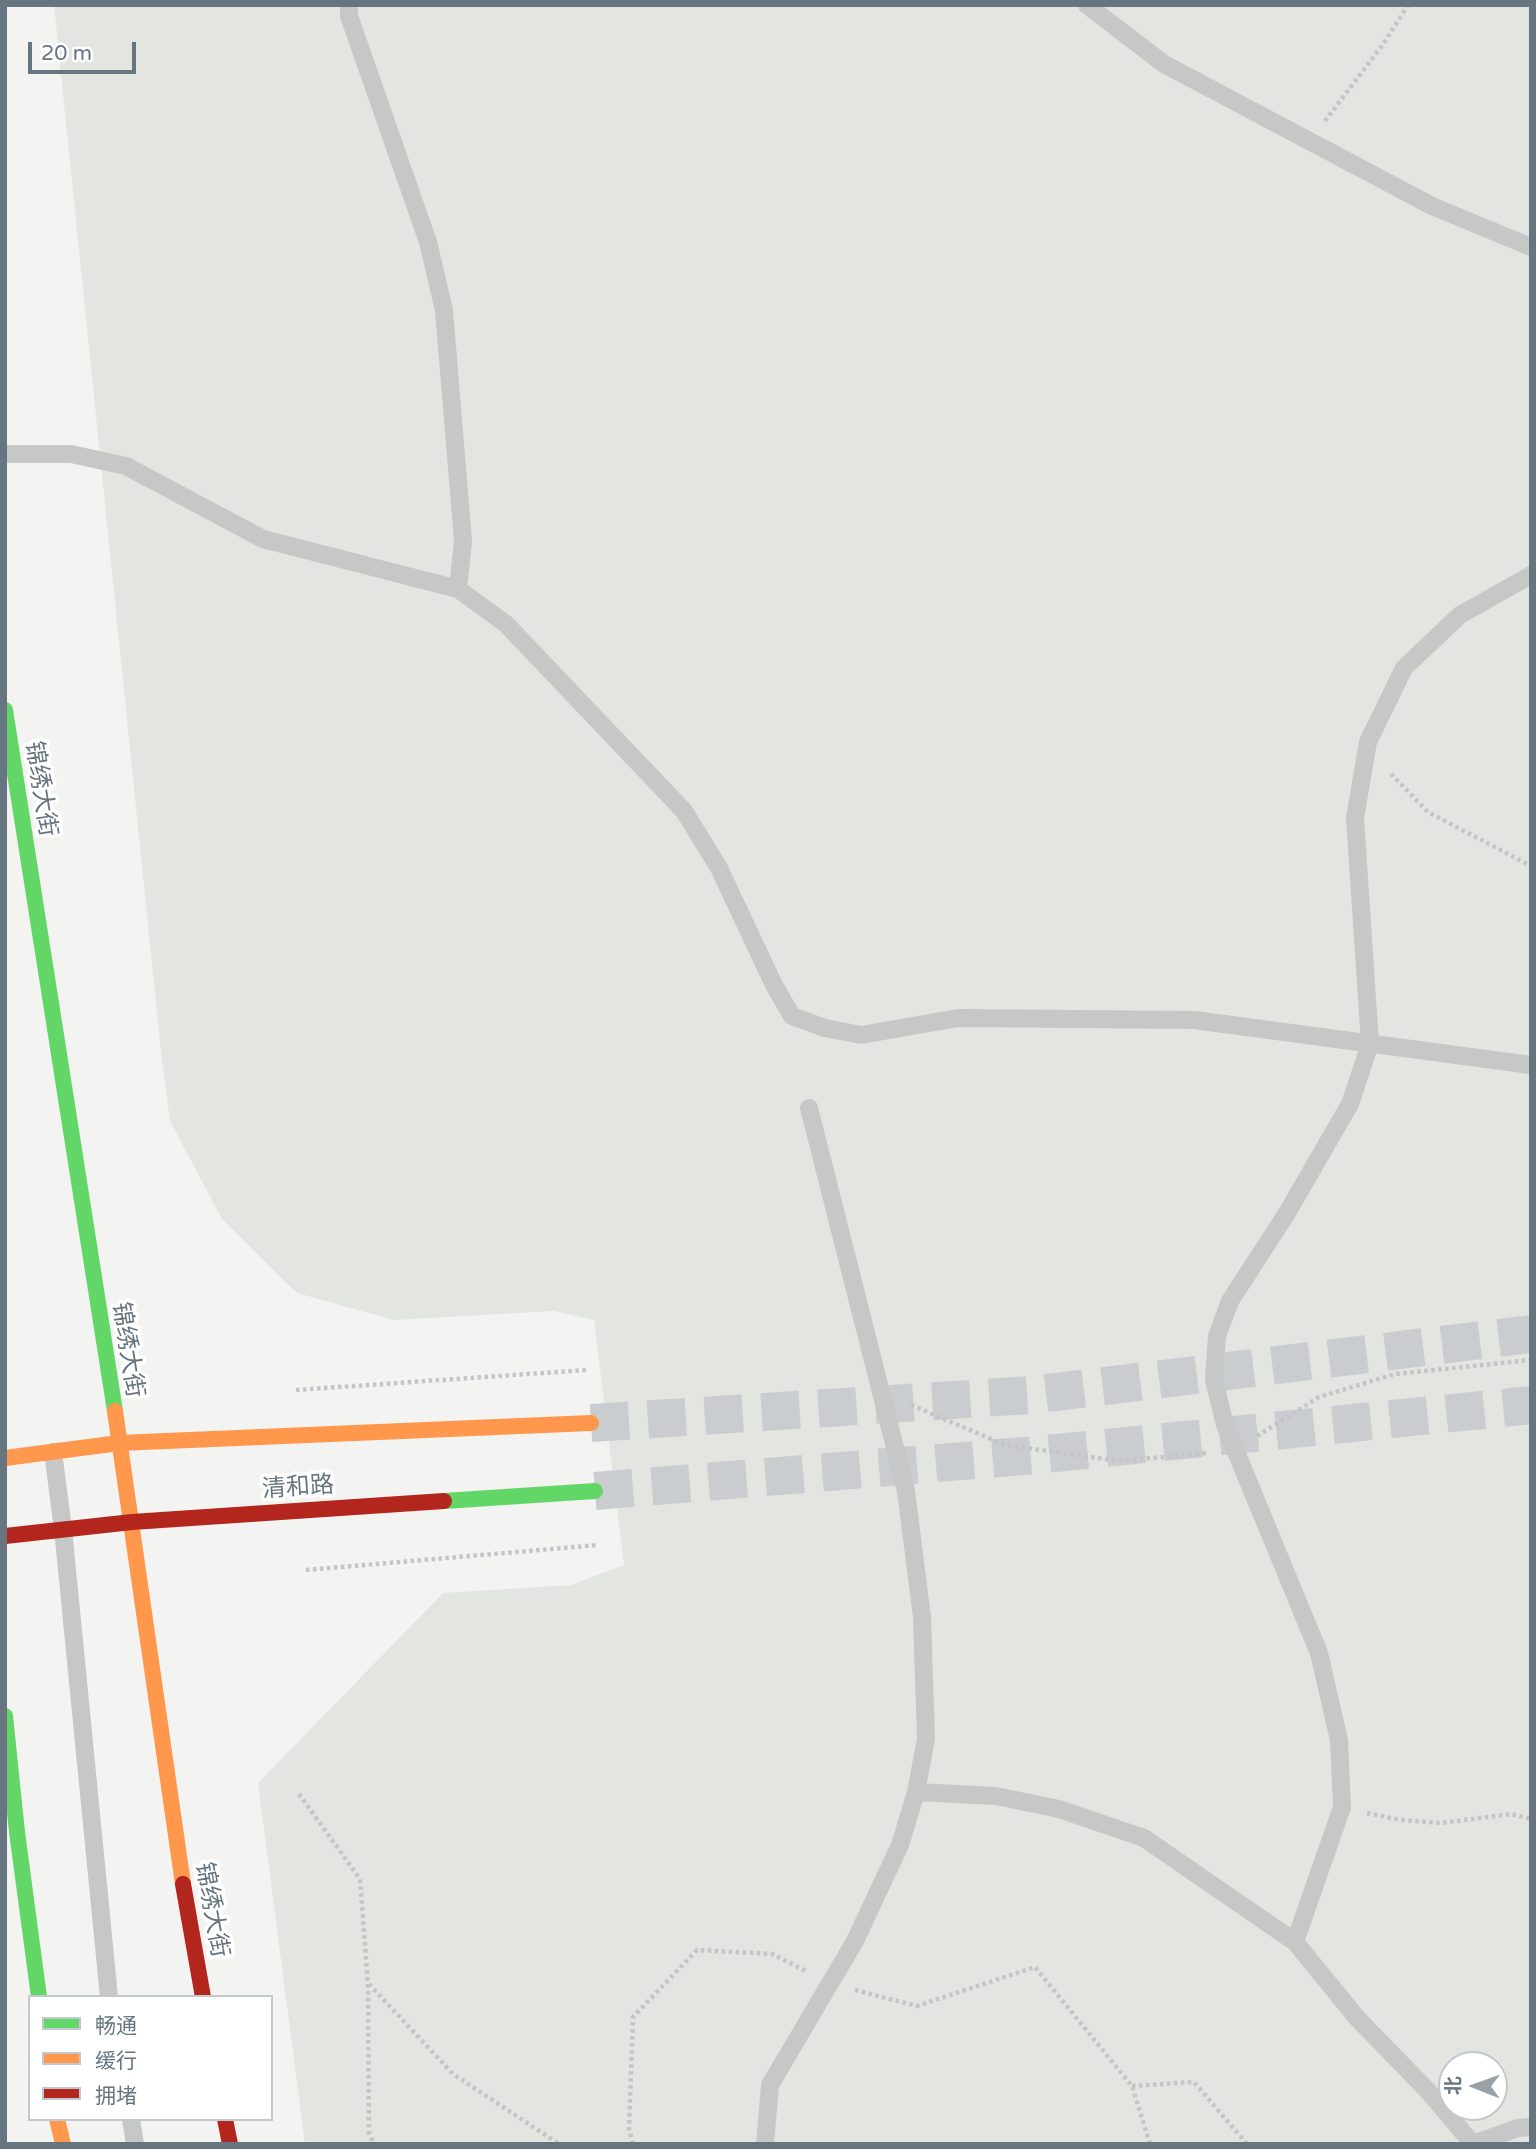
<!DOCTYPE html>
<html>
<head>
<meta charset="utf-8">
<style>
  body { margin:0 }
  #map { position:relative; width:1536px; height:2149px; overflow:hidden; background:#f3f3f2; font-family:"Varela Round","Noto Sans SC",sans-serif }
  canvas { display:block }
  .frame { position:absolute; inset:0; border:7px solid #66757f; pointer-events:none }
  .legend { position:absolute; left:28px; top:1995px; width:245px; height:126px; box-sizing:border-box; background:#fff; border:2px solid #c2c8cc; margin:0; padding:9px 12px; list-style:none; font-size:21px; color:#66757f }
  .legend li { display:flex; align-items:center; gap:14px; height:35px }
  .legend b { width:35px; border:2px solid #c2c8cc }
  .north { position:absolute; left:1438px; top:2051px; width:70px; height:70px; box-sizing:border-box; background:#fff; border:2px solid #c2c8cc; border-radius:50%; rotate:271deg; font-size:19px; font-weight:700; line-height:28px; text-align:center; color:#66757f }
  .north::after { content:''; display:block; margin:auto; width:24px; height:32px; background:#97a1a7; clip-path:polygon(50% 0,100% 100%,50% 72%,0 100%) }
  .scale { position:absolute; left:28px; top:42px; width:108px; height:32px; box-sizing:border-box; border:4px solid #66757f; border-top:0; padding-left:9px; font-size:21px; line-height:24px; white-space:nowrap; color:#66757f; -webkit-text-stroke:5px #fff; paint-order:stroke }
</style>
</head>
<body>
<div id="map">
<canvas width="1536" height="2149"></canvas>
<div class="frame"></div>
<ul class="legend">
<li><b style="height:9px;background:#63d668"></b>畅通</li>
<li><b style="height:9px;background:#ff974d"></b>缓行</li>
<li><b style="height:9px;background:#b3261e"></b>拥堵</li>
</ul>
<div class="north">北</div>
<div class="scale">20 m</div>
</div>
<script>
const ctx = document.querySelector('canvas').getContext('2d');
ctx.lineJoin = 'round';
function fill(path, color) { ctx.fillStyle = color; ctx.fill(path, 'evenodd'); }
const toPath = rows => new Path2D(rows.map(r => 'M' + r).join(''));
function strokePath(path, color, width, dash) { ctx.strokeStyle = color; ctx.lineWidth = width; ctx.lineCap = dash ? 'butt' : 'round'; ctx.setLineDash(dash || []); ctx.stroke(path); }
function label(font, color, halo, rows, align = 'center') {
  ctx.font = font + ' "Varela Round","Noto Sans SC",sans-serif'; ctx.lineWidth = 7; ctx.setLineDash([]); ctx.textBaseline = 'middle'; ctx.strokeStyle = halo; ctx.fillStyle = color; for (const [text, x, y, turn = 0] of rows) {
    ctx.save(); ctx.translate(x, y); ctx.rotate((+turn || 0) * Math.PI / 180); ctx.textAlign = isNaN(turn) ? turn : align; if (halo) ctx.strokeText(text, 0, 0); ctx.fillText(text, 0, 0); ctx.restore();
  }
}
fill(toPath([
  [54,5,1531,5,1531,2144,305,2144,258,1783,443,1593,571,1585,624,1565,594,1320,554,1311,394,1320,297,1293,222,1219,170,1121,161,1052],
  [1452,2065,1494,2065,1494,2107,1452,2107]
]), '#e2e5e0');
strokePath(toPath([
  [591,1423,1031,1395,1531,1334],
  [595,1491,1036,1455,1531,1405]
]), '#c9cdd0', 38, [38, 19]);
strokePath(toPath([
  [1325,121,1384,43,1408,5],
  [1391,774,1428,812,1531,866],
  [296,1390,586,1370],
  [911,1405,1005,1445,1120,1461,1207,1453],
  [1257,1436,1319,1397,1395,1374,1531,1360],
  [306,1570,598,1545],
  [299,1794,360,1879,368,1984,369,2133,374,2144],
  [1367,1813,1401,1820,1441,1823,1511,1814,1531,1819],
  [369,1984,453,2074,559,2144],
  [855,1990,917,2006,1035,1967,1132,2086,1150,2144],
  [1132,2086,1194,2082,1247,2144],
  [633,2144,629,2129,633,2017,697,1950,772,1954,808,1972]
]), '#c4c5c6', 4.5, [3.5, 3.5]);
strokePath(toPath([
  [349,5,349,16,428,242,444,310,463,541,458,589],
  [1087,5,1164,64,1432,206,1531,247],
  [5,454,71,454,126,466,263,539,458,589,506,624,684,811,719,868,774,985,792,1016,825,1028,861,1035,958,1018,1194,1020,1531,1065],
  [53,1452,63,1529,109,1997],
  [916,1792,996,1796,1059,1809,1144,1838,1295,1942,1357,2018,1428,2091,1473,2144,1518,2128,1531,2127],
  [1295,1942,1342,1807,1339,1740,1319,1653,1225,1425,1214,1380,1217,1336,1230,1301,1287,1213,1350,1104,1370,1044,1355,818,1368,742,1404,668,1460,615,1531,575],
  [131,2119,135,2144],
  [765,2144,770,2085,855,1941,900,1845,916,1792,926,1739,922,1617,906,1491,809,1108]
]), '#c6c8c8', 18);
strokePath(toPath([
  [5,710,115,1411],
  [444,1501,595,1491],
  [5,1716,17,1832,39,1997]
]), '#63d668', 16);
strokePath(toPath([
  [115,1411,183,1884],
  [5,1458,119,1443,591,1423],
  [57,2119,63,2144]
]), '#ff974d', 16);
strokePath(toPath([
  [5,1536,132,1522,444,1501],
  [183,1884,203,1997],
  [225,2119,230,2144]
]), '#b3261e', 16);
label('24px', '#66757f', '#fff', [
  ["锦绣大街",40,789,81],
  ["锦绣大街",127,1350,81],
  ["清和路",298,1488,-4],
  ["锦绣大街",211,1910,80]
]);
</script>
</body>
</html>
